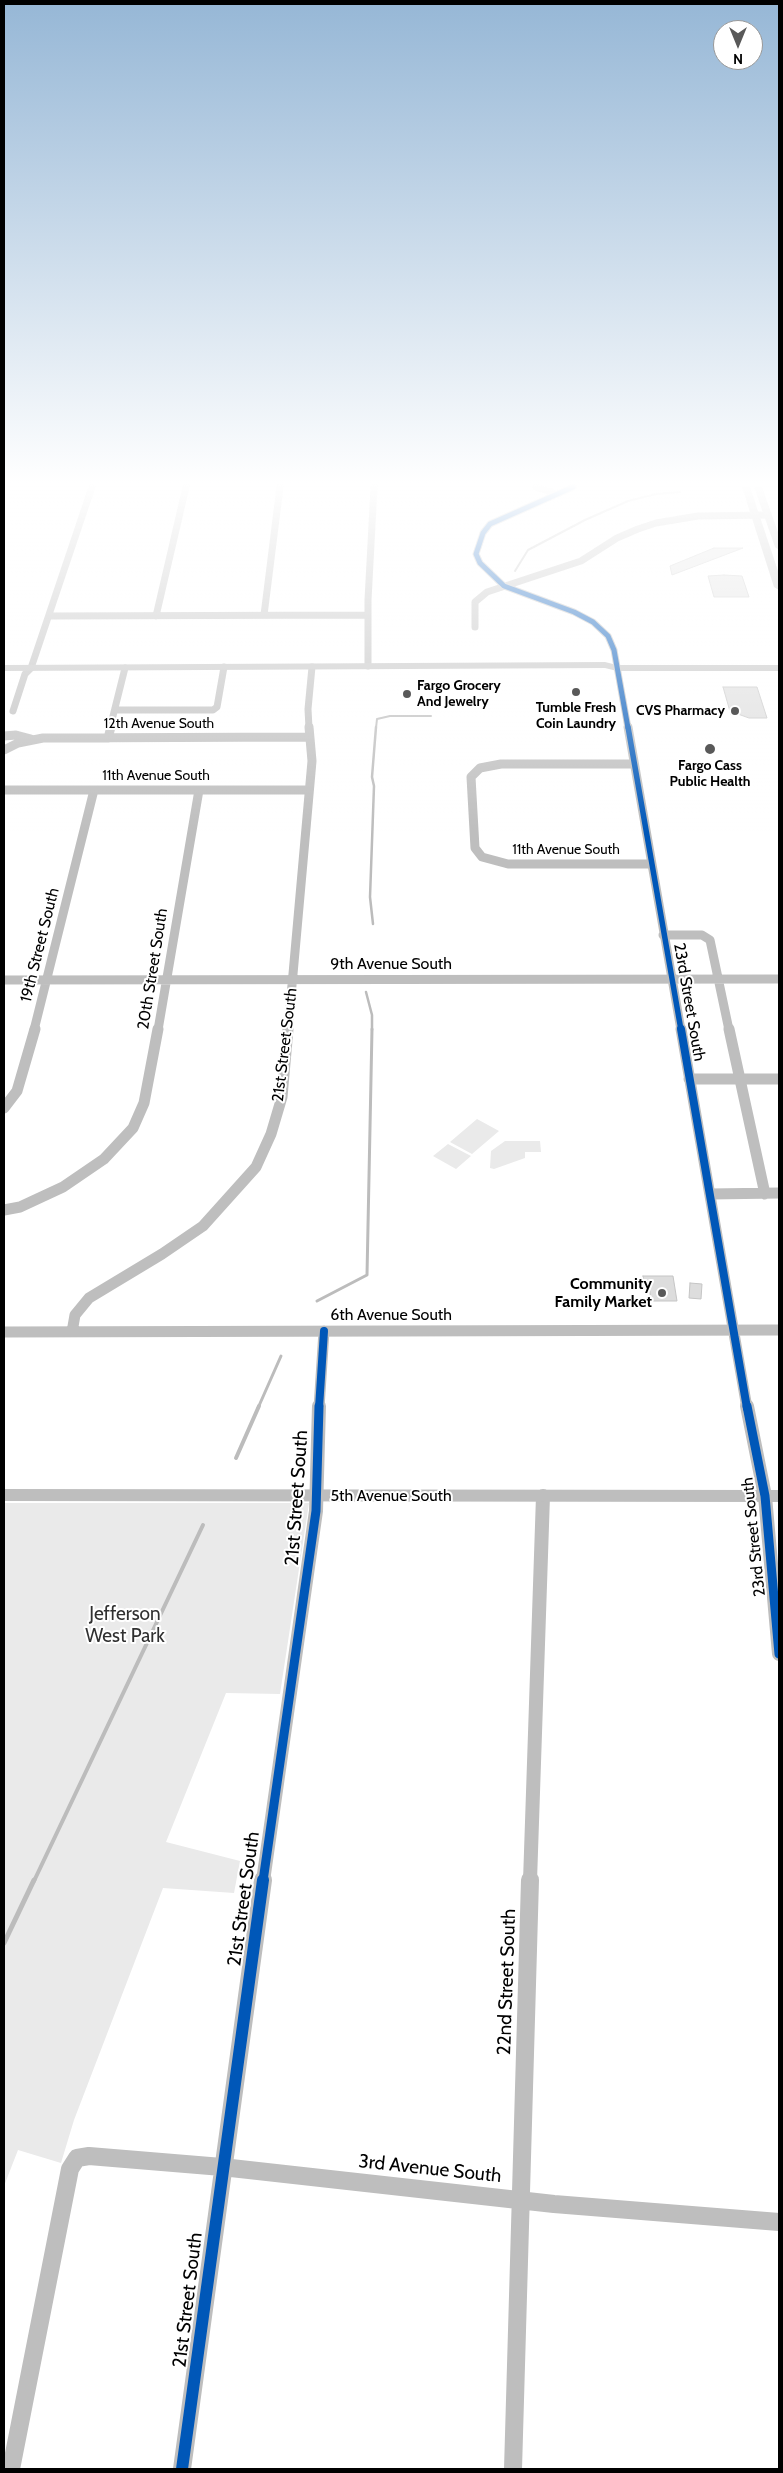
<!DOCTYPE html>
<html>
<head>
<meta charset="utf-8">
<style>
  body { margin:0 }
  #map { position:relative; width:783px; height:2473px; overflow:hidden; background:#fff; font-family:Cabin,sans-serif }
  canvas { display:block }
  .frame { position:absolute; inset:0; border:5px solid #000; pointer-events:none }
  .north { position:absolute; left:713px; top:20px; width:50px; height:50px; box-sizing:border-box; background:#fff; border:1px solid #999; border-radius:50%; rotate:180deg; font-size:14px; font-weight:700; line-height:20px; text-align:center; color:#000 }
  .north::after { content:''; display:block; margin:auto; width:18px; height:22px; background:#595959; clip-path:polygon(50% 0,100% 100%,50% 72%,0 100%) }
</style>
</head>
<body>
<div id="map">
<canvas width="783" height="2473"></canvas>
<div class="frame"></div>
<div class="north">N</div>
</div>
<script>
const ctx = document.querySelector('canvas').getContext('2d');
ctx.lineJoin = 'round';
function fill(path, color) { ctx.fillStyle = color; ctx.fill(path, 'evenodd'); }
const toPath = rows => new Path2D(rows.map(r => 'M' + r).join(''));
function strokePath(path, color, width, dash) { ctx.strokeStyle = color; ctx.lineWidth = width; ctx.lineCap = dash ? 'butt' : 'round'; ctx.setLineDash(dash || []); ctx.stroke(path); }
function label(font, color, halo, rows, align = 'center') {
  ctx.font = font + ' Cabin,sans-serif'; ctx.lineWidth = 4; ctx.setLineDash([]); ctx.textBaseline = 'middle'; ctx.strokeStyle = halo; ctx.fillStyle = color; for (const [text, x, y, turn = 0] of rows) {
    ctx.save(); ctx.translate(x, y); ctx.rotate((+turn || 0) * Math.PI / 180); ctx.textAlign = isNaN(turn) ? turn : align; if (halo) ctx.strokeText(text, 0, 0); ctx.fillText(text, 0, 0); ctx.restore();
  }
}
fill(toPath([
  [477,1119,499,1131,472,1154,450,1142],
  [505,1141,540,1141,541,1152,525,1152,525,1158,494,1169,490,1168,491,1151],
  [448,1144,471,1156,456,1169,433,1156],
  [4,1503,309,1503,280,1694,226,1693,166,1842,240,1861,234,1893,163,1888,74,2120,61,2163,18,2150,4,2186]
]), '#eaeaea');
strokePath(toPath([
  [515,571,528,550,585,520,628,501,656,494,680,492],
  [376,728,377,719,390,716,431,716]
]), '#bcbcbc', 2);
strokePath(toPath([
  [373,924,370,897,374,786,372,777,376,727],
  [366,992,372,1015,372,1030]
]), '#bcbcbc', 2.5);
strokePath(toPath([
  [317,1301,367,1275,372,1029],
  [258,1408,281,1356]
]), '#bcbcbc', 3);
strokePath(toPath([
  [236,1458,259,1406],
  [34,1881,203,1525]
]), '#bcbcbc', 4);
strokePath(toPath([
  [4,1943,34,1880]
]), '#bcbcbc', 5);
const building = toPath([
  [714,548,743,548,672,575,670,566,714,548],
  [724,575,742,576,749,597,714,597,708,576,724,575],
  [723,687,757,687,767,718,749,718,735,713,731,715,723,687],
  [643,1276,673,1276,677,1301,651,1301,649,1285,644,1285,643,1276],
  [690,1283,702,1284,701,1299,689,1298,690,1283]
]);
fill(building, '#ddd');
strokePath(building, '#c5c5c5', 1);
strokePath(toPath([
  [536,487,557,494],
  [573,487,490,524,483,533,476,554,480,563,504,586,574,612,593,622,608,636,614,650,628,728],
  [264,615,280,487],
  [49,616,368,615],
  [156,616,186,487],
  [475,627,475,602,487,592,581,561,617,538,638,529,656,523,698,516,768,515],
  [368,666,368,600,374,487],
  [115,710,213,710,217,707,224,667],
  [13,711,25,674,31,668,92,487],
  [110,728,125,668],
  [309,728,308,709,312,667]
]), '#bebebe', 7);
strokePath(toPath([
  [628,727,681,1030],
  [4,736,16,735,31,739],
  [108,738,111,727],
  [4,750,18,743,43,738,309,737],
  [633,764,501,764,480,768,471,777,475,848,482,857,508,864,651,864],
  [4,790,309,790],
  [663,935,702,935,710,940,729,1030],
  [4,980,779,979],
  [34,1030,94,790],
  [158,1030,199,790],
  [288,1030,312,761,309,727]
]), '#bebebe', 9);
strokePath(toPath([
  [681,1029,747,1408],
  [729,1029,765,1194],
  [689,1079,779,1079],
  [4,1108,17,1091,35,1029],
  [710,1194,779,1193],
  [4,1210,20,1207,63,1187,104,1159,133,1128,144,1103,158,1029],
  [4,1332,779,1330],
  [72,1332,75,1315,89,1298,162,1254,203,1226,256,1167,271,1134,282,1097,288,1029],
  [319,1408,324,1331]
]), '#bebebe', 11);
strokePath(toPath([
  [747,1406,765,1496,779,1654],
  [263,1881,316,1511,319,1406],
  [530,1881,543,1496]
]), '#bebebe', 14);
strokePath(toPath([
  [11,2469,70,2169,77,2158,89,2156,222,2167,554,2204,779,2222],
  [182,2469,263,1880],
  [513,2469,530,1880]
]), '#bebebe', 18);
fill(toPath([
  [4,1489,779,1490,779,1502,4,1501,4,1489]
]), '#bebebe');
fill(toPath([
  [742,487,750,487,779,574,779,590,774,587,742,487],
  [754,487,762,487,779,535,779,550,775,547,754,487],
  [605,662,617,665,779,665,779,671,617,671,605,668,4,671,4,665,605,662]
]), '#c2c2c2');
strokePath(toPath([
  [573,487,490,524,483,533,476,554,480,563,504,586,574,612,593,622,608,636,614,650,628,728]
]), '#0057b8', 5);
strokePath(toPath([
  [628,727,681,1030]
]), '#0057b8', 5.5);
strokePath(toPath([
  [681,1029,747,1408],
  [319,1408,324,1331]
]), '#0057b8', 8);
strokePath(toPath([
  [747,1406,765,1496,779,1654],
  [263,1881,316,1511,319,1406]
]), '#0057b8', 9);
strokePath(toPath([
  [182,2469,263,1880]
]), '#0057b8', 12);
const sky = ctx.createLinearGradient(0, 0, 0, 833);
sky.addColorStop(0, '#96b7d6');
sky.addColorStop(0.58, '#fff');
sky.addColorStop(1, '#ffffff00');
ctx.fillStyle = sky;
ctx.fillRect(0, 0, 783, 833);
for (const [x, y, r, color] of [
  [576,692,5,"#595959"],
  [407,694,5,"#595959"],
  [735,711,5,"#595959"],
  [710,749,6,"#595959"],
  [662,1293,5,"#595959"]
]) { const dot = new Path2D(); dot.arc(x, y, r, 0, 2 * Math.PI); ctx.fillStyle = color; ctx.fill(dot); strokePath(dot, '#fff', 2); }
label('bold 14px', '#000', '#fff', [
  ["Fargo Grocery",417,686,"left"],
  ["And Jewelry",417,702,"left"],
  ["Tumble Fresh",576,708],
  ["Coin Laundry",576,724],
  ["CVS Pharmacy",725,711,"right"],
  ["Fargo Cass",710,766],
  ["Public Health",710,782]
]);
label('14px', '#000', '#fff', [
  ["12th Avenue South",159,724],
  ["11th Avenue South",156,776],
  ["11th Avenue South",566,850]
]);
label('16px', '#000', '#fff', [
  ["19th Street South",40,945,-76],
  ["9th Avenue South",391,964],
  ["20th Street South",153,969,-81],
  ["23rd Street South",689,1002,80],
  ["21st Street South",285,1045,-83],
  ["6th Avenue South",391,1315],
  ["5th Avenue South",391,1496],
  ["23rd Street South",754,1537,-96]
]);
label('bold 16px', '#000', '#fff', [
  ["Community",652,1284],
  ["Family Market",652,1302]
], 'right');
label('19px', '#000', '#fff', [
  ["21st Street South",297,1498,-86],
  ["21st Street South",244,1899,-82],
  ["22nd Street South",507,1982,-88],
  ["3rd Avenue South",430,2169,6],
  ["21st Street South",188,2300,-83]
]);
label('19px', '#303030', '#fff', [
  ["Jefferson",125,1614],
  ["West Park",125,1636]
]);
</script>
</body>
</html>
